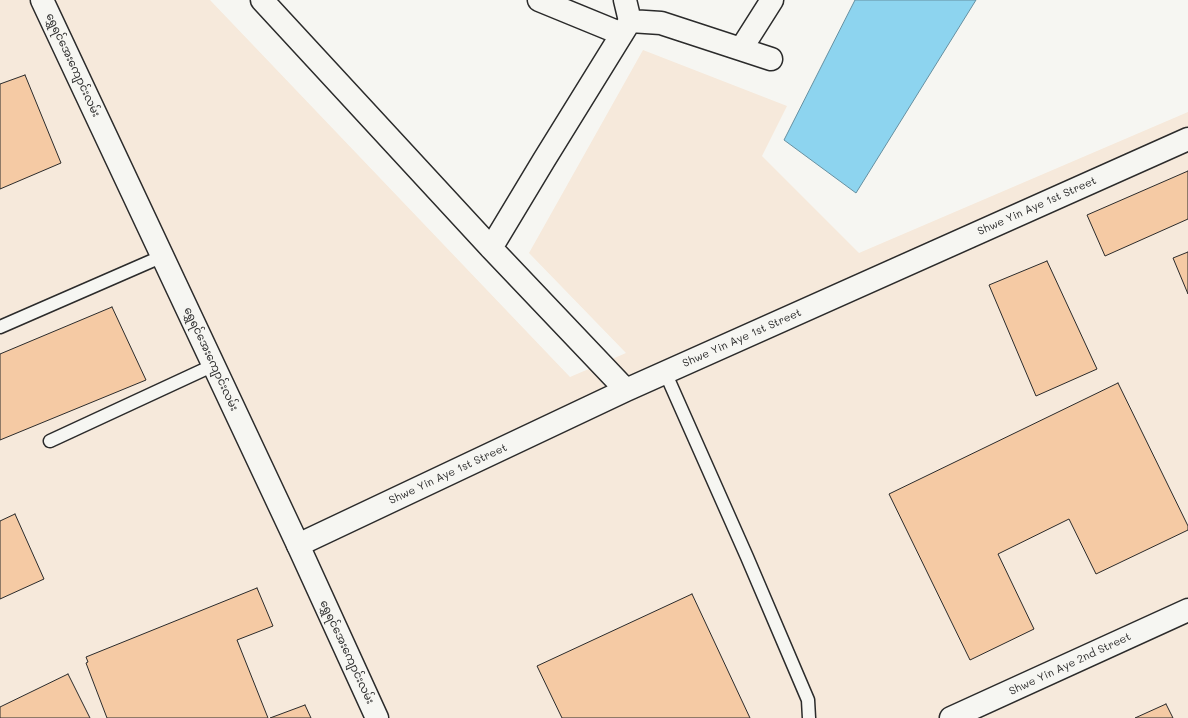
<!DOCTYPE html>
<html>
<head>
<meta charset="utf-8">
<style>
  body { margin:0 }
  canvas { display:block; background:#f6f6f2 }
</style>
</head>
<body>
<canvas width="1188" height="718"></canvas>
<script>
const ctx = document.querySelector('canvas').getContext('2d');
ctx.lineJoin = 'round';
function fill(path, color) { ctx.fillStyle = color; ctx.fill(path, 'evenodd'); }
const toPath = rows => new Path2D(rows.map(r => 'M' + r).join(''));
function strokePath(path, color, width, dash) { ctx.strokeStyle = color; ctx.lineWidth = width; ctx.lineCap = dash ? 'butt' : 'round'; ctx.setLineDash(dash || []); ctx.stroke(path); }
function label(font, color, halo, rows, align = 'center') {
  ctx.font = font + ' Mali,"Noto Sans Myanmar",sans-serif'; ctx.lineWidth = 3; ctx.setLineDash([]); ctx.textBaseline = 'middle'; ctx.strokeStyle = halo; ctx.fillStyle = color; for (const [text, x, y, turn = 0] of rows) {
    ctx.save(); ctx.translate(x, y); ctx.rotate((+turn || 0) * Math.PI / 180); ctx.textAlign = isNaN(turn) ? turn : align; if (halo) ctx.strokeText(text, 0, 0); ctx.fillText(text, 0, 0); ctx.restore();
  }
}
fill(toPath([
  [0,0,210,0,570,377,626,353,529,253,643,50,787,106,762,156,859,253,1188,112,1188,718,0,718]
]), '#f6e9db');
const water = toPath([
  [855,0,976,0,856,193,784,140,855,0]
]);
fill(water, '#8dd4ef');
strokePath(water, '#6690a1', 1);
const building = toPath([
  [25,75,61,163,0,189,0,84,25,75],
  [1188,171,1188,219,1105,256,1087,215,1188,171],
  [1188,252,1188,294,1173,258,1188,252],
  [1047,261,1097,369,1036,396,989,285,1047,261],
  [112,307,146,380,0,440,0,354,112,307],
  [1118,383,1188,526,1188,530,1096,574,1069,519,998,554,1034,629,970,660,889,494,1118,383],
  [15,514,44,579,0,599,0,521,15,514],
  [257,588,273,626,237,640,268,718,107,718,86,663,88,662,86,657,257,588],
  [692,594,750,718,562,718,537,666,692,594],
  [68,674,90,718,0,718,0,707,68,674],
  [1166,704,1173,718,1135,718,1166,704],
  [305,705,311,718,270,718,305,705]
]);
fill(building, '#f5caa4');
strokePath(building, '#2b2b2b', 1);
const service = toPath([
  [0,327,163,256],
  [665,372,747,557,808,700,809,718],
  [50,441,214,365]
]);
const minor = toPath([
  [262,0,491,248,626,390],
  [539,0,622,34],
  [625,0,630,21],
  [741,49,772,0],
  [491,248,544,160,630,21,661,23,771,59],
  [298,545,626,390,1188,139],
  [951,718,1188,610]
]);
const tertiary = toPath([
  [42,0,298,545,377,718]
]);
strokePath(service, '#2b2b2b', 15);
strokePath(minor, '#2b2b2b', 25);
strokePath(tertiary, '#2b2b2b', 25);
strokePath(service, '#f6f6f2', 12);
strokePath(minor, '#f6f6f2', 22);
strokePath(tertiary, '#f6f6f2', 22);
label('11px', '#2b2b2b', '#f6f6f2', [
  ["ရွှေရင်အေးကျောင်းလမ်း",73,65,65],
  ["Shwe Yin Aye 1st Street",1037,206,-24],
  ["Shwe Yin Aye 1st Street",742,338,-24],
  ["ရွှေရင်အေးကျောင်းလမ်း",211,359,65],
  ["Shwe Yin Aye 1st Street",448,474,-25],
  ["ရွှေရင်အေးကျောင်းလမ်း",347,652,65],
  ["Shwe Yin Aye 2nd Street",1070,664,-25]
]);
</script>
</body>
</html>
